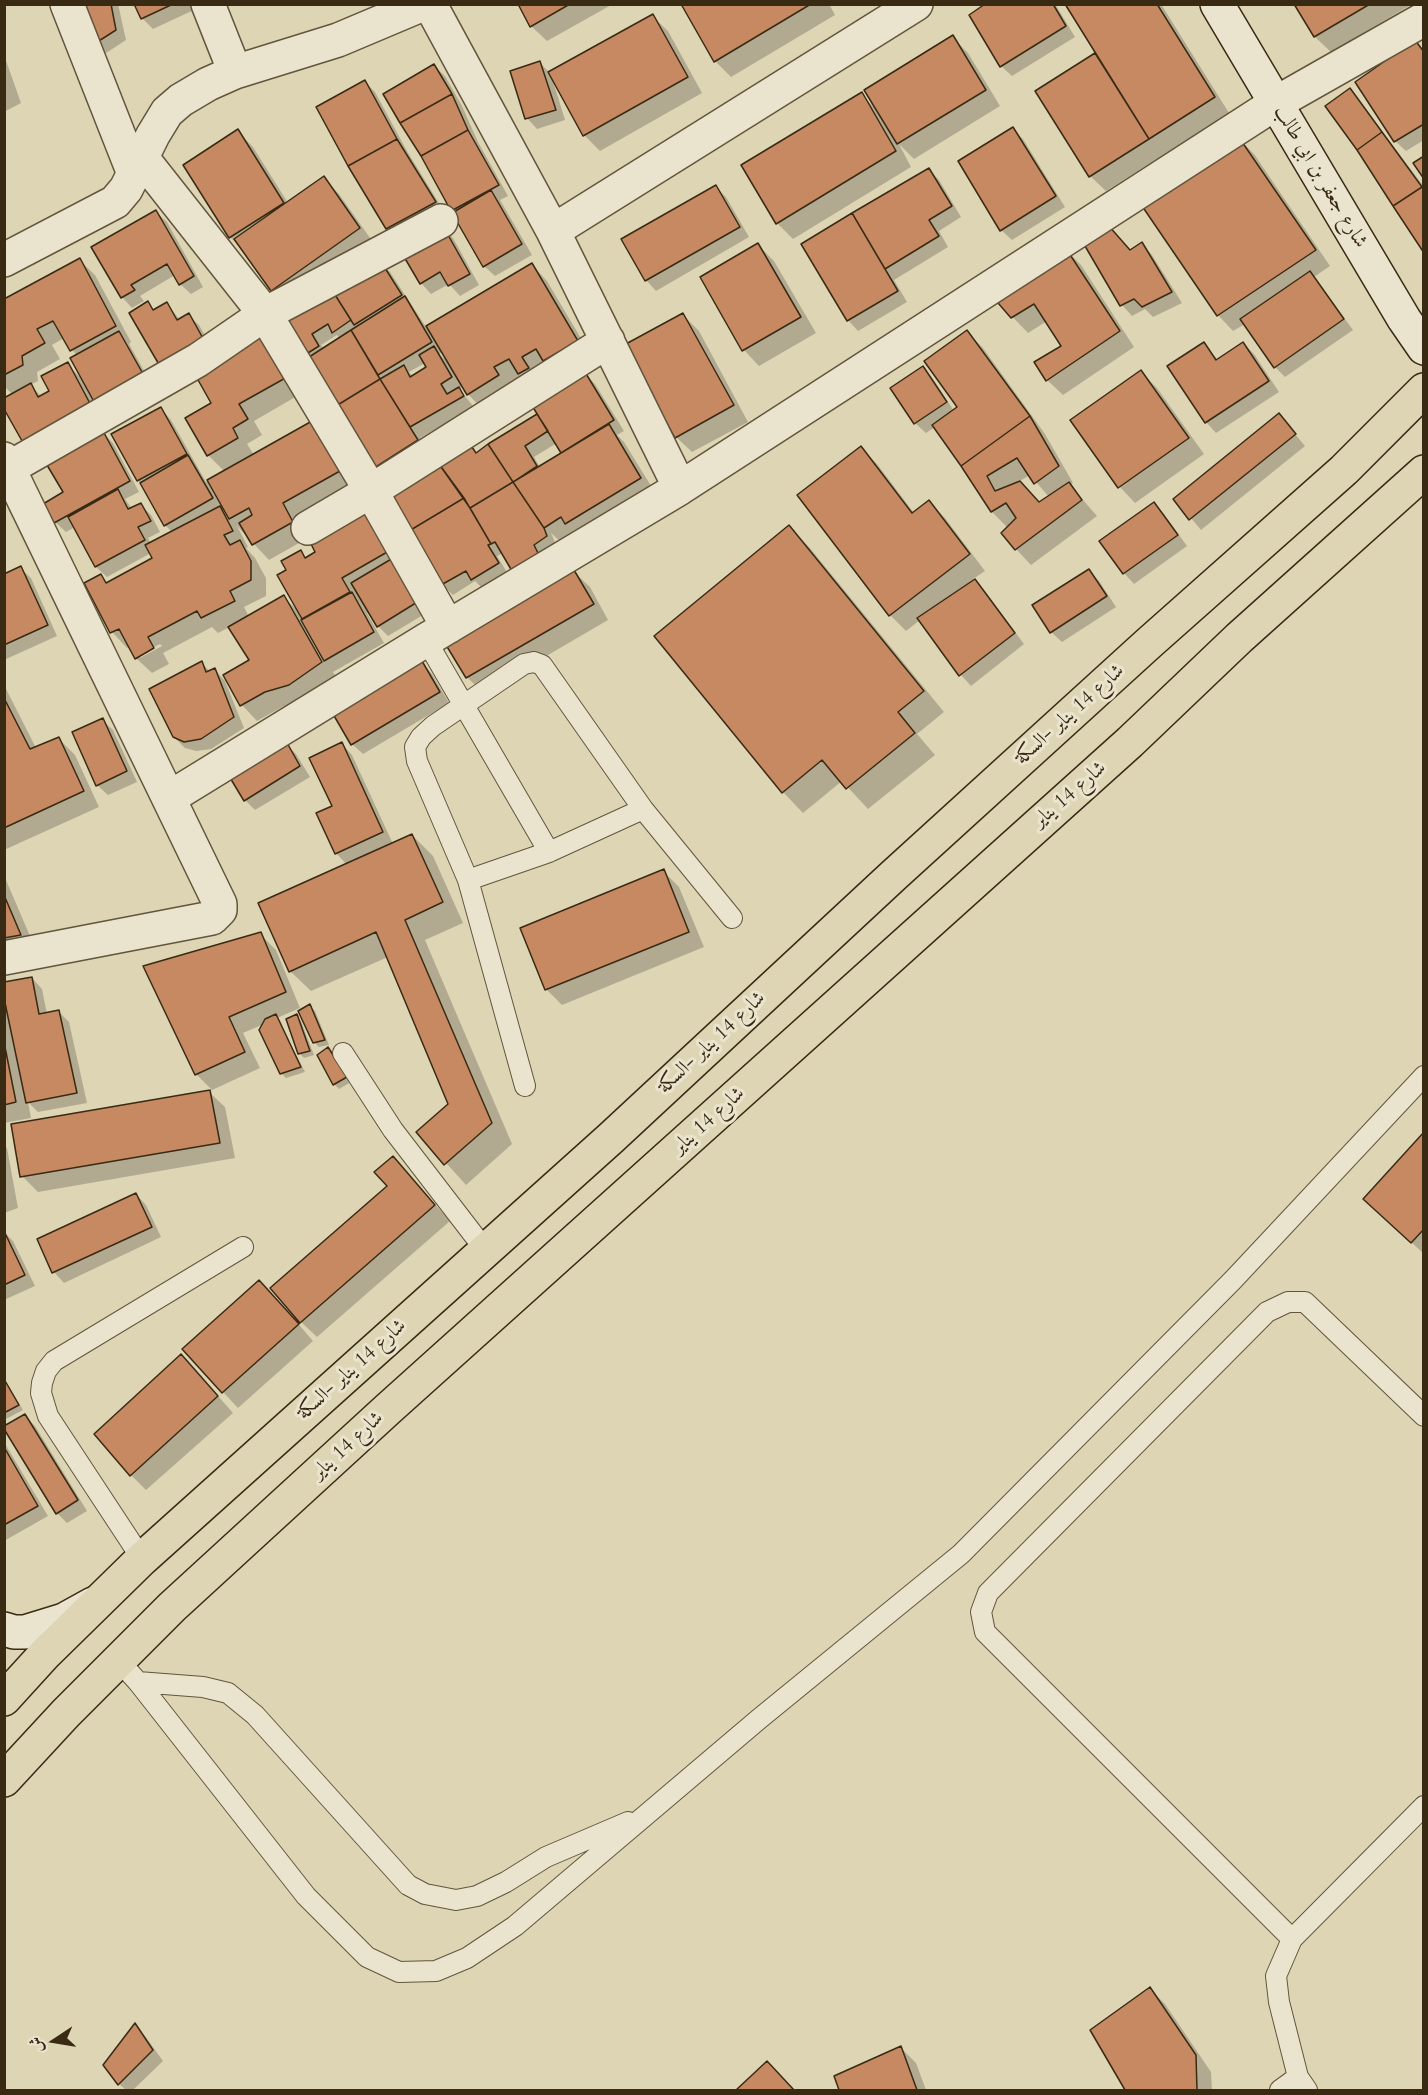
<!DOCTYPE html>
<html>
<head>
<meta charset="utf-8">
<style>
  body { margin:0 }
  #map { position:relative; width:1428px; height:2095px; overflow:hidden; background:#ded5b5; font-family:Cardo,Amiri,serif }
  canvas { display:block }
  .frame { position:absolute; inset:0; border:6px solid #392a14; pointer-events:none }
  .north { position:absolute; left:24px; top:2011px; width:60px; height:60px; -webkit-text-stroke:4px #eae4cf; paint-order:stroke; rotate:258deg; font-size:16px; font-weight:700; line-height:24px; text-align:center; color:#392a14 }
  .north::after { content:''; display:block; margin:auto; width:21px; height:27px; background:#392a14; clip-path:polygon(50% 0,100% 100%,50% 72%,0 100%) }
</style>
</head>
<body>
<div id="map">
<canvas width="1428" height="2095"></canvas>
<div class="frame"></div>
<div class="north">ش</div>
</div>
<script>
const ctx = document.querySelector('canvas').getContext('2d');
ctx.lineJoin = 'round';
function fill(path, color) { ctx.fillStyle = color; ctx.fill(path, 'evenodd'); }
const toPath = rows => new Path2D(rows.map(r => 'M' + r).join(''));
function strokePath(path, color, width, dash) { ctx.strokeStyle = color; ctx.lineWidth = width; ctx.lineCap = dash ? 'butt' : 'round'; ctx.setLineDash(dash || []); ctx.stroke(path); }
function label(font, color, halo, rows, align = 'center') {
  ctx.font = font + ' Cardo,Amiri,serif'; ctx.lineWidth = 6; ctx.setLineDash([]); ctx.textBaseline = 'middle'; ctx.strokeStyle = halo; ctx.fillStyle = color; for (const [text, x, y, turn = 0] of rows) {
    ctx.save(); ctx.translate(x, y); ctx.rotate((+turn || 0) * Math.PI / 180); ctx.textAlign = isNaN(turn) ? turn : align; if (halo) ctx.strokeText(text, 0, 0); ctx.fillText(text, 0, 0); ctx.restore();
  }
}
fill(toPath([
  [83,4,118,4,126,40,103,55],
  [136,4,195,4,196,9,153,29,142,18],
  [520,4,613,4,547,41,531,26],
  [682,4,829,4,835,15,731,77,715,61],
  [988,4,1055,4,1075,37,1012,76,1001,66],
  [1067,4,1161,4,1229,113,1106,191,1090,176,1037,92,1097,54],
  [1296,4,1412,4,1331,52,1315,37],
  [652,16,668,31,702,93,600,151,584,135,554,81,553,81,565,120,537,129,527,118,540,63,550,73],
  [952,37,968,53,1000,106,914,159,899,144,911,167,793,239,777,223,861,94,874,107],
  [1415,42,1424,50,1424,140,1406,151,1395,141],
  [4,55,21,103,4,112],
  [434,66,445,76,462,106,478,142,508,196,500,200,532,255,495,276,484,266,453,210],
  [365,82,375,92,407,151,445,213,398,238,387,228],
  [1350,90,1360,101,1424,187,1424,251],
  [1013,129,1023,139,1065,207,1012,240,1001,230],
  [237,131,253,147,288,203,323,178,339,194,375,245,288,306,272,290,246,253,230,237],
  [1238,138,1254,154,1330,266,1314,277,1353,330,1285,377,1275,367,1245,324,1233,331,1218,315],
  [929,170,939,180,961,217,939,231,948,247,894,280,907,302,858,331,848,320],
  [716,187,726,197,749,237,656,291,646,280],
  [156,212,167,222,203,287,191,294,180,284,175,275,140,296,144,301,132,308,122,297],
  [443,227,453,238,479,285,460,296,449,284,431,294,421,283],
  [1108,227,1131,252,1142,244,1152,255,1182,303,1153,317,1145,309,1132,316,1122,305],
  [758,245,774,261,816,333,759,366,744,350],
  [1065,249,1081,265,1134,347,1063,395,1047,380,1063,347,1047,321,1028,333,998,302],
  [79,260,95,275,131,342,129,344,156,392,27,447,13,395,4,386,4,300],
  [64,338,77,356,81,378,67,364,51,392,42,397,30,385,38,381,37,372,60,359,52,345],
  [380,262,390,272,426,327,532,265,547,281,592,357,535,389,521,376,509,384,514,392,483,410,468,394,463,386,459,389,474,407,420,438,427,451,379,481,282,321],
  [337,335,340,339,324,349,321,345],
  [443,352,448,362,439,354],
  [425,363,428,368,413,377,409,372],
  [147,303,155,311,167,304,180,320,188,315,199,325,214,352,259,325,304,392,254,421,262,435,247,444,254,455,311,423,354,488,308,538,269,560,237,526,248,547,246,548,255,558,266,578,266,596,244,607,249,617,284,597,298,611,288,571,300,552,307,559,317,552,364,508,428,612,388,636,378,626,369,612,367,613,384,643,333,672,337,678,305,700,282,707,257,721,242,705,225,676,251,661,230,627,218,633,212,627,163,653,169,664,152,673,136,658,130,646,127,648,112,632,101,576,108,583,154,559,151,553,107,577,96,567,75,527,66,532,55,522,65,493,103,433,113,443,139,492,125,499,132,509,140,504,151,515,160,532,148,538,151,544,172,532,166,526,138,480,161,409,171,420,206,482,225,472,208,455,213,404,195,372,173,377],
  [160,644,162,646,140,658,140,654],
  [683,315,699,331,748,422,692,452,676,437],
  [967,332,983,348,1045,434,1073,483,1070,485,1097,516,1031,565,1016,549,1008,528,992,512,963,465,935,427,926,433,915,423,923,368,933,379,954,411,959,407],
  [1030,475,1049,497,1040,504,1018,482],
  [1243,343,1254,354,1279,392,1216,433,1206,422,1204,344,1218,360],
  [1141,372,1157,388,1204,454,1135,503,1120,487,1072,421],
  [585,374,595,384,624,431,617,435,624,442,656,494,561,542,551,533,557,547,543,556,503,553,497,556,508,574,483,589,475,581,453,595,442,584,470,446,478,454,539,414],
  [557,443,563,453,540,467,534,457],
  [1279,415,1305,446,1201,530,1175,499],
  [861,448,877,464,914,513,929,502,945,518,985,571,973,579,985,591,1024,644,971,686,961,675,920,620,906,631,890,615,800,495],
  [1154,504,1164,514,1187,546,1134,584,1124,573,1101,541],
  [789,527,809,547,944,712,917,734,935,755,868,809,842,781,803,813,783,792],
  [20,568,31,578,57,636,4,660,4,575],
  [1088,570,1099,581,1116,607,1062,642,1051,632],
  [574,572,590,587,608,620,483,693,467,677],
  [202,663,210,672,215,670,225,681,244,728,211,749,196,751,185,748,174,737],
  [422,663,432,674,449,703,363,754,352,744],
  [4,685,36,748,59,739,75,755,99,807,4,850],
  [102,720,113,730,137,782,108,795,97,785],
  [285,743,296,754,310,777,255,810,245,800],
  [342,744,352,755,393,844,412,835,433,856,463,923,425,940,512,1144,466,1185,418,1132,450,1104,388,957,311,991,290,971,347,865,336,853,334,807],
  [663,871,679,887,704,947,562,1005,546,989],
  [4,878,6,880,36,950,4,955],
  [260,934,276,950,300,1008,277,1018,305,1072,286,1078,281,1073,264,1024,243,1033,260,1068,212,1090,196,1074],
  [32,978,42,989,47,1014,59,1012,69,1022,87,1103,38,1112,28,1102,31,1118,4,1123,4,996],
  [310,1006,315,1011,329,1045,319,1047,314,1042],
  [297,1016,301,1021,314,1055,304,1058,299,1053],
  [328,1049,351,1082,339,1089,334,1084],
  [209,1092,225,1107,235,1158,38,1192,22,1176],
  [1424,1134,1424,1254,1381,1214],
  [4,1146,7,1148,18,1208,4,1213],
  [393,1158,450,1221,317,1337,301,1322,389,1187],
  [136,1194,146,1205,161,1237,64,1283,54,1272],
  [4,1232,13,1241,35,1286,4,1300],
  [275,1297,313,1341,238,1408,223,1392],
  [197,1372,233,1413,146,1490,131,1475],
  [4,1378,23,1410,4,1420],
  [25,1416,35,1426,87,1511,67,1523,57,1513],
  [4,1442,48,1516,4,1541],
  [1150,1989,1165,2004,1211,2072,1212,2090,1127,2090,1092,2031],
  [135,2026,145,2036,163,2061,133,2090,126,2090,119,2084],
  [900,2047,916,2063,926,2090,841,2090,836,2077],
  [767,2063,793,2090,738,2090]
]), '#0003');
const building = toPath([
  [86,4,111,4,116,30,91,46,77,10,86,4],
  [134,4,173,4,141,19,134,4],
  [518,4,570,4,530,27,518,4],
  [681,4,811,4,714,62,681,4],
  [985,4,1053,4,1066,26,1000,67,969,15,985,4],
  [1065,4,1157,4,1215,97,1149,139,1065,4],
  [1294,4,1370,4,1314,37,1294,4],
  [653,14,688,77,583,136,548,72,653,14],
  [953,35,986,90,897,144,864,90,953,35],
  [1415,40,1424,52,1424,124,1394,142,1355,82,1415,40],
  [1095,53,1149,139,1089,177,1035,91,1095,53],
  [540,61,556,110,525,119,510,71,540,61],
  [434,64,452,94,400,123,383,94,434,64],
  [365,80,397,139,348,166,316,107,365,80],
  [1350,88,1382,132,1357,150,1325,106,1350,88],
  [862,92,896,151,776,224,741,165,862,92],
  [452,94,468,130,421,156,400,123,452,94],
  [1013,127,1056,196,1000,231,958,161,1013,127],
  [238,129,284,203,229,238,183,165,238,129],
  [468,130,499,185,451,211,421,156,468,130],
  [1382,132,1422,187,1393,206,1357,150,1382,132],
  [1238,136,1316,250,1217,316,1140,203,1238,136],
  [397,139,436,202,386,229,348,166,397,139],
  [1424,156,1424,179,1413,163,1424,156],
  [929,168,952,206,929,220,939,236,885,269,852,213,929,168],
  [324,176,360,228,271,291,234,239,324,176],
  [716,185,740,227,645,281,621,239,716,185],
  [1422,187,1424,189,1424,253,1393,206,1422,187],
  [491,190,522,244,483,267,452,213,491,190],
  [156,210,194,276,179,285,167,264,131,285,135,290,121,298,91,247,156,210],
  [852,213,898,291,847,321,801,244,852,213],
  [1108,225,1130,250,1142,242,1172,292,1142,307,1134,299,1120,306,1085,246,1108,225],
  [443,226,470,274,448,286,440,272,420,284,400,250,443,226],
  [758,243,801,317,742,351,700,277,758,243],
  [1065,247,1120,331,1046,381,1034,362,1061,346,1034,304,1011,318,992,296,1065,247],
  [80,258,116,326,70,351,53,321,37,329,45,343,22,356,23,365,4,375,4,299,80,258],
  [380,260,402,295,354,325,332,290,380,260],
  [532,263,578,341,543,361,536,349,522,357,529,368,518,374,509,359,494,367,499,375,467,395,426,326,532,263],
  [1310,271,1344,319,1274,368,1240,319,1310,271],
  [332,290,351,320,332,333,328,324,312,334,319,346,300,358,281,320,332,290],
  [405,296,432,342,378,375,351,330,405,296],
  [148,301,153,310,167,302,177,320,189,313,205,342,161,368,129,313,148,301],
  [683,313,734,405,675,438,624,345,683,313],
  [260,323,289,376,239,404,248,419,233,428,238,438,207,456,185,418,211,403,193,371,260,323],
  [351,330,380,379,336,406,306,359,351,330],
  [967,330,1030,416,961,466,932,425,957,407,924,361,967,330],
  [119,331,147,381,98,409,70,358,119,331],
  [1204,342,1216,360,1243,342,1269,381,1205,423,1167,366,1204,342],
  [434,346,452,377,441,384,447,394,459,387,464,396,410,427,380,379,404,365,410,377,426,367,419,355,434,346],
  [68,362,94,411,26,448,4,409,4,398,31,383,38,397,49,391,41,376,68,362],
  [923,366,947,402,914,424,890,388,923,366],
  [1141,370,1189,438,1118,488,1070,420,1141,370],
  [585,372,614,420,561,453,531,404,585,372],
  [380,379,418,440,368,472,336,406,380,379],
  [161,407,187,454,137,481,111,434,161,407],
  [1279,413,1296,434,1189,520,1173,499,1279,413],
  [537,414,548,431,525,446,537,466,513,482,488,444,537,414],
  [1030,416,1059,466,1034,484,1017,458,987,476,995,491,1020,481,1039,502,1069,482,1082,500,1015,550,1001,533,1016,518,1006,503,991,512,961,466,1030,416],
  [312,421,340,471,283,503,293,522,252,545,239,523,252,515,249,508,229,519,207,480,312,421],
  [609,424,641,478,565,524,561,517,544,528,513,482,609,424],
  [103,431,130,481,54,523,43,504,63,492,44,460,103,431],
  [470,444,476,453,488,444,513,482,470,508,439,464,470,444],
  [861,446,912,513,929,500,970,554,889,616,797,495,861,446],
  [188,455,213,498,164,526,140,483,188,455],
  [439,464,464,498,409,531,391,496,439,464],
  [513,482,544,528,547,536,534,545,539,555,512,571,495,542,491,544,470,508,513,482],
  [118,489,128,509,141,503,151,521,138,527,145,540,95,567,68,517,118,489],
  [464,498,491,544,488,545,499,563,471,580,466,571,441,585,409,531,464,498],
  [1154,502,1178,535,1123,574,1099,541,1154,502],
  [220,506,233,531,224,535,230,545,240,540,251,561,251,580,230,591,235,601,201,618,197,611,148,637,154,648,135,659,119,629,110,633,84,583,101,574,106,583,152,558,145,545,220,506],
  [364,506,389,551,342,578,350,592,302,619,277,575,286,570,281,561,301,550,305,558,315,552,308,538,364,506],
  [789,525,924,691,898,712,915,733,846,789,822,760,782,793,654,636,789,525],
  [393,558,419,601,377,627,351,583,393,558],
  [21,566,48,625,4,645,4,574,21,566],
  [1089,569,1107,596,1050,633,1032,605,1089,569],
  [574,570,594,604,466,678,446,645,574,570],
  [975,579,1015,633,959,676,917,618,975,579],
  [352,592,374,632,324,661,301,620,352,592],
  [284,595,322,662,289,685,265,692,240,706,223,675,249,660,228,627,284,595],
  [202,661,206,672,215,668,234,717,201,739,184,742,173,737,149,689,202,661],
  [422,661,440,692,351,745,333,714,422,661],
  [4,698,30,749,59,737,84,791,4,828,4,698],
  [103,718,127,771,96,786,72,732,103,718],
  [286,741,300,766,244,801,229,776,286,741],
  [342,742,383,832,335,854,316,813,332,806,309,758,342,742],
  [412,834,443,902,405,920,492,1123,444,1165,416,1132,448,1104,376,932,289,972,258,903,412,834],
  [664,869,689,932,545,990,520,928,664,869],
  [4,895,21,935,4,938,4,895],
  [261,932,286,992,229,1017,245,1052,195,1075,143,966,261,932],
  [32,977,39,1014,59,1010,77,1093,26,1103,4,998,4,982,32,977],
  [310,1004,325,1040,313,1043,298,1011,310,1004],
  [276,1014,301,1067,280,1074,259,1030,265,1019,276,1014],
  [297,1014,310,1051,298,1054,286,1019,297,1014],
  [4,1042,16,1102,4,1105,4,1042],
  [328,1047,347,1077,333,1085,317,1055,328,1047],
  [210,1090,220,1143,20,1177,11,1124,210,1090],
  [1424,1132,1424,1229,1411,1243,1363,1199,1424,1132],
  [393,1156,435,1205,300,1323,270,1288,387,1186,374,1172,393,1156],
  [136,1193,152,1227,52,1273,37,1239,136,1193],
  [4,1231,25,1275,4,1285,4,1231],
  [259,1280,299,1324,222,1393,182,1349,259,1280],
  [181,1354,218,1396,130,1476,94,1434,181,1354],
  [4,1379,19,1405,4,1413,4,1379],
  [25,1414,78,1500,56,1514,4,1429,4,1426,25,1414],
  [4,1447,38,1506,4,1525,4,1447],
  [1150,1987,1196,2055,1197,2090,1125,2090,1090,2030,1150,1987],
  [135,2023,153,2050,118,2085,103,2065,135,2023],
  [901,2046,917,2090,839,2090,834,2076,901,2046],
  [767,2061,794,2090,736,2090,767,2061]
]);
fill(building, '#c68961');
strokePath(building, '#392a14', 1.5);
const lane = toPath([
  [426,640,549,852],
  [534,662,542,665,643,809,549,852,468,880,417,761,415,747,421,737,433,726,524,664,534,662],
  [643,809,732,918],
  [468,880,525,1086],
  [343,1053,393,1130,486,1251],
  [142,1559,48,1416,41,1393,42,1383,46,1371,54,1361,243,1247],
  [119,1661,138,1682,306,1896,367,1957,399,1972,436,1971,467,1958,515,1926,759,1719,961,1554,1233,1280,1424,1076],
  [138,1682,203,1687,228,1693,255,1715,408,1885,425,1894,456,1900,477,1896,506,1882,546,1857,628,1822],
  [1292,1939,985,1632,981,1612,988,1593,1267,1312,1288,1302,1305,1302,1424,1416],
  [1280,2090,1298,2077],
  [1307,2090,1298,2077,1279,2002,1276,1976,1292,1939,1424,1806]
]);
const street = toPath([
  [67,4,134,174],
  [208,4,235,72],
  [441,221,265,314,371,491,448,627],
  [553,231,916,4],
  [4,260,115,202,126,189,153,135,167,112,181,100,208,84,235,72,338,40,421,5,427,5,432,8,553,231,680,488],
  [4,459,220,904,220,910,212,918,4,958],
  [9,468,198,360,265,314,142,158],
  [308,528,371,491,608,341],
  [169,798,426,640,680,488,1276,103,1424,19]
]);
const secondary = toPath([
  [1217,4,1404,319,1424,348],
  [4,1629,14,1632,25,1632,64,1620,93,1604]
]);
const highway = toPath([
  [4,1699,45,1654,142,1559,611,1138,893,876,1149,643,1344,470,1424,390],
  [4,1780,66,1713,172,1607,388,1409,1130,742,1239,638,1424,472]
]);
strokePath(lane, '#62553c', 22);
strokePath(street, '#62553c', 36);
strokePath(secondary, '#392a14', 36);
strokePath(highway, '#392a14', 36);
strokePath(lane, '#eae4cf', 20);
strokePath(street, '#eae4cf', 33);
strokePath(secondary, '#eae4cf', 33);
strokePath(highway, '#ded5b5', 33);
label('20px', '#392a14', '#eae4cf', [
  ["شارع جعفر بن ابي طالب",1320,177,59],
  ["شارع 14 يناير -السكة",1070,715,-42],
  ["شارع 14 يناير",1070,795,-41],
  ["شارع 14 يناير -السكة",712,1043,-43],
  ["شارع 14 يناير",709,1121,-42],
  ["شارع 14 يناير -السكة",352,1370,-42],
  ["شارع 14 يناير",348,1446,-43]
]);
</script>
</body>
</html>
